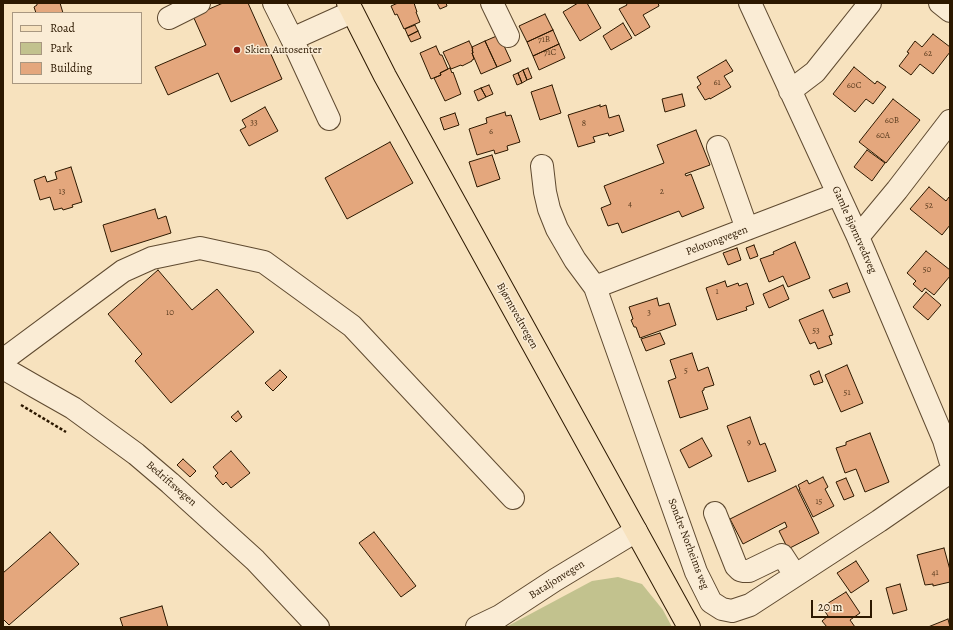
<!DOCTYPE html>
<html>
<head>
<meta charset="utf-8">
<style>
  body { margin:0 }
  #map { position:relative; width:953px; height:630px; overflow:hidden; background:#f7e2be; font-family:Alegreya,serif }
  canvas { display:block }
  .frame { position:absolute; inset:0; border:4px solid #2c1800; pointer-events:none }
  .legend { position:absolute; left:12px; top:12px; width:130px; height:72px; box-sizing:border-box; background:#faecd5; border:1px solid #a89780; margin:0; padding:5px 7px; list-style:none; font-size:12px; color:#2c1800 }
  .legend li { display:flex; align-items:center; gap:8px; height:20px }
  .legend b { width:20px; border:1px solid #a89780 }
  .scale { position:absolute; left:811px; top:600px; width:61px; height:18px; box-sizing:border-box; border:2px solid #2c1800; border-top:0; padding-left:5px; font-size:12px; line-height:14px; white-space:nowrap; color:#2c1800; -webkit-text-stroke:3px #faecd5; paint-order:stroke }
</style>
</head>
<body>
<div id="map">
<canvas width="953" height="630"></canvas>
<div class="frame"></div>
<ul class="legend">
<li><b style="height:5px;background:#f7e2be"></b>Road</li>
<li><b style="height:11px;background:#c2c28e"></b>Park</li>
<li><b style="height:11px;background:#e4a77d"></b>Building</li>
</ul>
<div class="scale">20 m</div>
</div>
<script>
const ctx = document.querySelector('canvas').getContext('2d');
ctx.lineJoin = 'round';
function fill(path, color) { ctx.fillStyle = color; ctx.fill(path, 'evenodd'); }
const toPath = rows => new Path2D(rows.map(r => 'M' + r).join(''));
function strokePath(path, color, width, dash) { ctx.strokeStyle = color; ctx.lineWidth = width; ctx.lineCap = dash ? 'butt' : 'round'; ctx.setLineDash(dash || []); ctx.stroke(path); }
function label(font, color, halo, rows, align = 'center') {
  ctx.font = font + ' Alegreya,serif'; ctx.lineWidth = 3; ctx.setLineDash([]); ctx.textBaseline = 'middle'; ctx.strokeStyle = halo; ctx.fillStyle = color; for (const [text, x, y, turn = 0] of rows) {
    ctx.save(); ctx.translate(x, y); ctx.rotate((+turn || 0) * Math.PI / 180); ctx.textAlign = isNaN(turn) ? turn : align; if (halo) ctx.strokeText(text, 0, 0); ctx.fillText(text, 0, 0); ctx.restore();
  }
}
fill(toPath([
  [618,577,642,584,663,610,672,627,506,627,592,581]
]), '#c2c28e');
const building = toPath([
  [37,3,60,3,63,13,36,13,34,7,37,5,37,3],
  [223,3,248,3,282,79,231,102,218,73,168,95,155,67,206,45,193,16,223,3],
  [398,3,414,3,417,12,416,12,420,22,404,29,397,14,395,15,391,6,398,3],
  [437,3,446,3,447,6,440,9,437,3],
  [578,3,587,3,601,28,580,41,563,12,578,3],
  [626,3,658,3,659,6,643,15,650,27,635,36,619,9,627,5,626,3],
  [545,14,553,30,527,42,519,26,545,14],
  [623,23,632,38,611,50,603,36,623,23],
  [415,25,418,31,408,36,405,29,415,25],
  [553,30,559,44,533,56,527,42,553,30],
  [418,31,421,38,411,42,408,36,418,31],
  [933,34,950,47,950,52,933,74,920,64,911,75,899,66,909,53,907,52,915,41,922,47,933,34],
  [499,35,511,61,497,67,485,41,499,35],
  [469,41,473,49,472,50,473,53,472,53,474,59,472,60,472,61,462,66,461,65,451,69,443,52,469,41],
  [485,41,497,67,481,74,472,53,473,53,472,47,485,41],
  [559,44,565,58,539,70,533,56,559,44],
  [436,46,440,55,442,55,448,69,440,73,441,75,431,79,420,53,436,46],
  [726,60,733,71,724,76,731,87,710,99,710,98,705,100,697,87,701,84,697,77,726,60],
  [854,67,875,84,877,81,886,87,873,104,866,99,855,112,833,94,854,67],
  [450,68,452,73,453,72,461,94,445,101,434,78,441,75,440,73,450,68],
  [528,68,532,78,527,80,523,70,528,68],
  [523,70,527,80,522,83,518,73,523,70],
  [518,73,522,83,517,85,513,75,518,73],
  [489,85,493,94,486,97,481,88,489,85],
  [552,85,561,113,540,120,531,92,552,85],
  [481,88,486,97,478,101,474,91,481,88],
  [682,94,685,106,665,112,662,99,682,94],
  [893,99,920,120,886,163,859,142,893,99],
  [600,105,600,107,606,105,609,118,619,115,624,131,609,136,608,133,593,137,595,142,578,147,568,115,600,105],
  [265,107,278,131,249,146,240,130,246,127,242,120,265,107],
  [505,112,506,116,511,115,520,142,507,146,508,150,495,154,494,150,477,155,469,129,487,123,486,118,505,112],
  [455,113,459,125,444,130,440,118,455,113],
  [696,130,710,165,685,174,686,176,691,174,704,208,682,217,679,211,622,233,618,223,608,226,601,208,611,204,604,186,664,163,657,145,696,130],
  [390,142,413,183,347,219,325,178,390,142],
  [867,150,885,163,872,181,854,167,867,150],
  [492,155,500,179,477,187,469,162,492,155],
  [71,167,82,202,72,205,73,207,63,210,62,208,54,210,50,197,40,200,34,180,45,176,47,182,57,179,55,172,71,167],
  [929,187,946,201,949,197,950,198,950,225,942,235,910,209,929,187],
  [155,209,158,219,166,216,171,233,111,252,103,225,155,209],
  [795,242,810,278,788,287,783,276,769,282,760,259,774,254,773,252,795,242],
  [754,245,758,256,750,259,746,248,754,245],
  [737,248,741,260,728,265,723,253,737,248],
  [926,251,950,270,950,276,934,295,925,288,922,292,913,284,916,281,907,273,926,251],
  [158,270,192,310,217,289,254,332,171,403,135,361,142,354,108,314,158,270],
  [725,281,727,287,738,283,739,286,747,283,754,304,746,307,747,310,717,320,706,288,725,281],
  [847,283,850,292,833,298,829,290,847,283],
  [783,285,789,299,769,308,763,294,783,285],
  [926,292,941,305,928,320,913,307,926,292],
  [657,298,659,306,669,303,676,325,640,338,636,327,634,327,631,320,633,319,629,307,657,298],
  [823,310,833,335,829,336,832,344,818,349,815,342,810,344,799,320,823,310],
  [660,333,665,344,646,351,641,339,660,333],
  [692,353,698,371,708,367,714,385,704,388,704,390,702,391,708,409,680,418,668,381,676,378,670,360,692,353],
  [847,365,863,403,841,412,825,375,847,365],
  [280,370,287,377,273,391,265,383,280,370],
  [819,371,823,382,814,385,810,375,819,371],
  [238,411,242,417,236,422,231,417,238,411],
  [750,417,760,445,765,443,776,471,748,482,727,426,750,417],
  [870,433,889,482,865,492,856,469,845,473,836,448,846,445,846,442,870,433],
  [702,438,712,456,689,468,680,450,702,438],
  [231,451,250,473,231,488,226,482,223,485,215,476,218,473,213,467,231,451],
  [183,459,196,471,190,477,177,465,183,459],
  [823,477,828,487,825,489,834,506,813,517,799,489,800,489,798,485,807,480,809,484,823,477],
  [846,478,854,496,844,500,836,482,846,478],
  [796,486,819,533,788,549,779,531,787,527,785,522,743,544,730,519,796,486],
  [50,532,79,564,9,625,3,619,3,573,50,532],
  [374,532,416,586,401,597,359,543,374,532],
  [944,548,950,570,950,582,933,586,933,584,925,585,917,555,944,548],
  [856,561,869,581,851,593,837,573,856,561],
  [900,584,907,610,893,614,886,588,900,584],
  [846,592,860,613,850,620,855,627,827,627,822,621,828,616,822,607,846,592],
  [162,606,168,627,123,627,120,618,162,606],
  [948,619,950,627,928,627,948,619]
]);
fill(building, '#e4a77d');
strokePath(building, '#2c1800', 1);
const minor = toPath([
  [274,3,292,39,329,119],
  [492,3,508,36],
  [750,3,858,237,944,440,950,460],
  [940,3,950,11],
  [169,18,199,3],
  [292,39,352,12],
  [790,91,815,72,870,3],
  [718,147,747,229],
  [542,166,545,192,549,209,557,229,575,260,595,287,696,572,711,602,722,609,732,611,750,605,879,521,950,472],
  [858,237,897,190,950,121],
  [595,287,838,194],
  [3,360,123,271,152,258,200,248,264,262,352,326,513,498],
  [3,368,36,387,73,408,136,454,170,483,255,560,318,627],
  [715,513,736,566,740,570,744,571,749,571,782,555,795,575],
  [477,627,500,616,555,580,636,531]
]);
const major = toPath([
  [348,3,385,76,689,627]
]);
strokePath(minor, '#5f4a30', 24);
strokePath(major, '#2c1800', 24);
strokePath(toPath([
  [21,405,66,432]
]), '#2c1800', 2.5, [3, 2]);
strokePath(minor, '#faecd5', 22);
strokePath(major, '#f7e2be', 22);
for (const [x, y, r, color] of [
  [237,50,4,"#8f2418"]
]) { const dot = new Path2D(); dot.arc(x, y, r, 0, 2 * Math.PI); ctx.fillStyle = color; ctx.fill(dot); strokePath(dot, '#faecd5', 1.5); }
label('9px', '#5a3c1f', null, [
  ["71B",544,40],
  ["71C",550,53],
  ["62",928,54],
  ["61",717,83],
  ["60C",854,86],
  ["60B",892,121],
  ["33",254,123],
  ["8",584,124],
  ["6",491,132],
  ["60A",883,136],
  ["13",62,192],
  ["2",662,192],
  ["4",630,204],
  ["52",929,206],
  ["50",927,270],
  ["1",717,292],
  ["10",170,313],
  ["3",649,313],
  ["53",816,331],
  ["5",686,371],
  ["51",847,393],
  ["9",749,443],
  ["15",819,502],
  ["41",935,573]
]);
label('11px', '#2c1800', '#faecd5', [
  ["Skien Autosenter",245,50]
], 'left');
label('11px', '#2c1800', '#faecd5', [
  ["Gamle Bjørntvedtveg",854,230,66],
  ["Pelotongvegen",717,241,-21],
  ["Bjørntvedtvegen",517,316,61],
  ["Bedriftsvegen",171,484,41],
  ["Sondre Norheims veg",688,544,69],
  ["Bataljonvegen",557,580,-32]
]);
</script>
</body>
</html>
